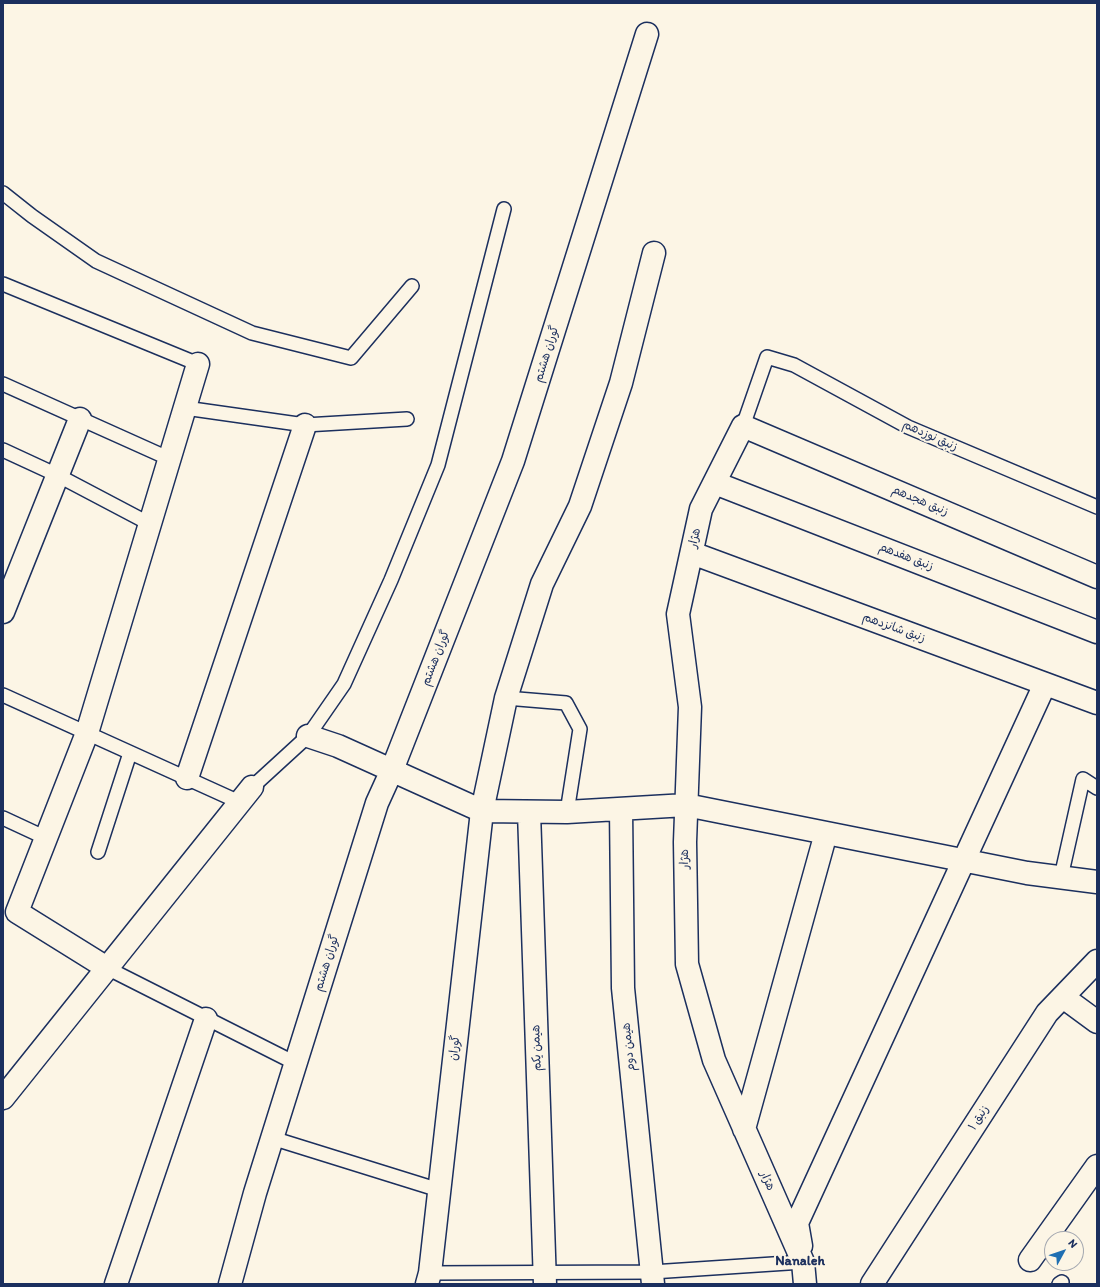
<!DOCTYPE html>
<html>
<head>
<meta charset="utf-8">
<style>
  body { margin:0 }
  #map { position:relative; width:1100px; height:1287px; overflow:hidden; background:#fcf5e5; font-family:Itim,sans-serif }
  canvas { display:block }
  .frame { position:absolute; inset:0; border:4px solid #1b2f5e; pointer-events:none }
  .north { position:absolute; left:1044px; top:1231px; width:40px; height:40px; box-sizing:border-box; background:#fcf5e5; border:1px solid #a2a6af; border-radius:50%; rotate:50deg; font-size:11px; font-weight:700; line-height:16px; text-align:center; color:#1b2f5e }
  .north::after { content:''; display:block; margin:auto; width:14px; height:18px; background:#1f6fb2; clip-path:polygon(50% 0,100% 100%,50% 72%,0 100%) }
</style>
</head>
<body>
<div id="map">
<canvas width="1100" height="1287"></canvas>
<div class="frame"></div>
<div class="north">N</div>
</div>
<script>
const ctx = document.querySelector('canvas').getContext('2d');
ctx.lineJoin = 'round';
const toPath = rows => new Path2D(rows.map(r => 'M' + r).join(''));
function strokePath(path, color, width, dash) { ctx.strokeStyle = color; ctx.lineWidth = width; ctx.lineCap = dash ? 'butt' : 'round'; ctx.setLineDash(dash || []); ctx.stroke(path); }
function label(font, color, halo, rows, align = 'center') {
  ctx.font = font + ' Itim,"Playpen Sans Arabic",sans-serif'; ctx.lineWidth = 4; ctx.setLineDash([]); ctx.textBaseline = 'middle'; ctx.strokeStyle = halo; ctx.fillStyle = color; for (const [text, x, y, turn = 0] of rows) {
    ctx.save(); ctx.translate(x, y); ctx.rotate((+turn || 0) * Math.PI / 180); ctx.textAlign = isNaN(turn) ? turn : align; if (halo) ctx.strokeText(text, 0, 0); ctx.fillText(text, 0, 0); ctx.restore();
  }
}
const service = toPath([
  [3,193,32,216,96,261,252,333,351,358,412,286],
  [3,284,198,364],
  [3,384,170,459],
  [185,408,305,425,407,419],
  [743,426,767,357,794,365,908,427,1097,507],
  [3,450,57,475,150,524],
  [3,695,237,801,308,736,344,684,391,580,438,465,504,209],
  [506,698,566,703,580,729,567,812],
  [3,818,46,838],
  [98,852,130,753],
  [1061,877,1083,779,1097,788],
  [107,968,295,1063],
  [272,1138,439,1190],
  [430,1273,652,1272,803,1262],
  [1059,1284,1062,1282]
]);
const minor = toPath([
  [715,483,1097,632],
  [692,553,1097,703],
  [3,612,80,419],
  [308,736,338,746,482,811,567,812,686,805,1027,873,1097,882],
  [187,778,305,425],
  [621,809,623,988,653,1284],
  [529,812,545,1284],
  [107,968,17,912,87,733,198,364],
  [1063,997,1097,1022],
  [3,1098,252,787],
  [744,1129,826,833],
  [801,1246,797,1223,1045,684],
  [1030,1260,1097,1166],
  [116,1284,206,1019],
  [230,1284,255,1193,377,803,392,770,513,461,647,34],
  [427,1284,430,1273,482,811,506,698,542,584,580,506,621,383,654,253],
  [805,1284,803,1262,714,1060,687,964,685,842,690,707,678,614,701,509,743,426,1097,577],
  [872,1284,1047,1013,1097,961]
]);
strokePath(service, '#1b2f5e', 16);
strokePath(minor, '#1b2f5e', 25);
strokePath(service, '#fcf5e5', 13);
strokePath(minor, '#fcf5e5', 22);
label('12px', '#1b2f5e', '#fcf5e5', [
  ["گوران هشتم",547,354,-73],
  ["زنبق نوزدهم",930,436,24],
  ["زنبق هجدهم",920,501,23],
  ["هژار",695,538,-77],
  ["زنبق هفدهم",906,557,21],
  ["زنبق شانزدهم",894,628,20],
  ["گوران هشتم",436,658,-69],
  ["هژار",685,859,-91],
  ["گوران هشتم",327,963,-73],
  ["هیمن دوم",629,1047,-96],
  ["گوران",455,1048,-84],
  ["هیمن یکم",537,1048,-92],
  ["زنبق ۱",979,1118,-57],
  ["هژار",767,1181,66]
]);
label('bold 14px', '#1b2f5e', '#fcf5e5', [
  ["Nanaleh",800,1261]
]);
</script>
</body>
</html>
